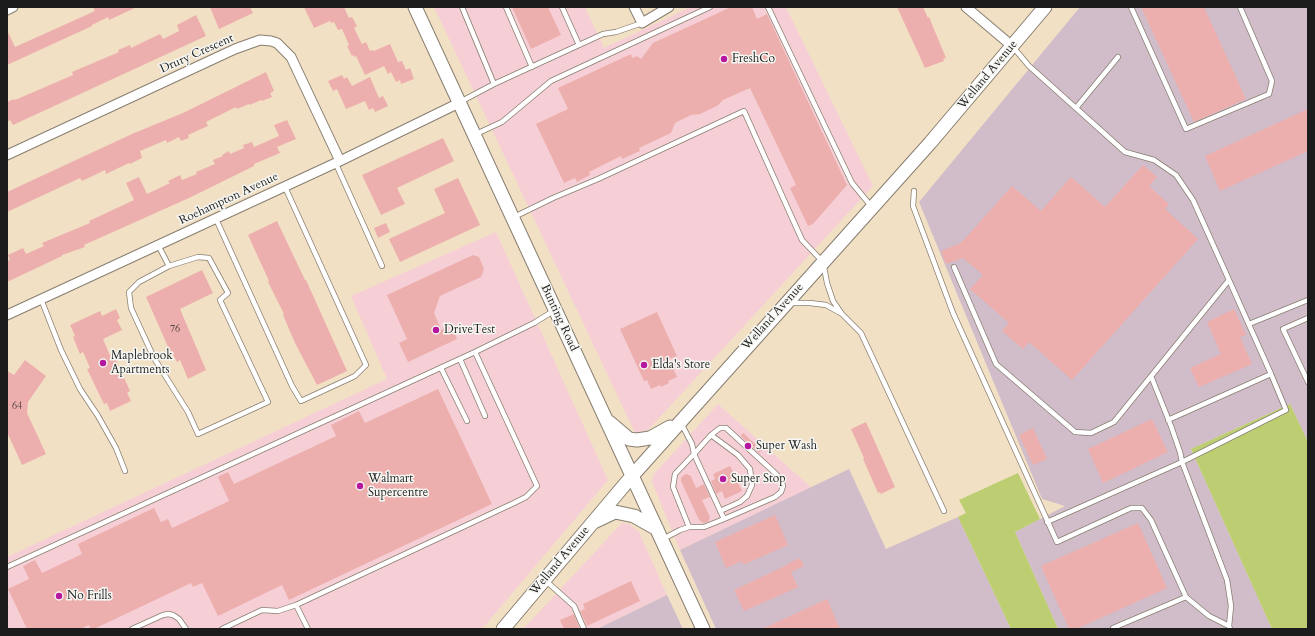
<!DOCTYPE html>
<html>
<head>
<meta charset="utf-8">
<style>
  body { margin:0 }
  #map { position:relative; width:1315px; height:636px; overflow:hidden; background:#f2e0c4; font-family:Cardo,serif }
  canvas { display:block }
  .frame { position:absolute; inset:0; border:8px solid #1c1c1c; pointer-events:none }
</style>
</head>
<body>
<div id="map">
<canvas width="1315" height="636"></canvas>
<div class="frame"></div>
</div>
<script>
const ctx = document.querySelector('canvas').getContext('2d');
ctx.lineJoin = 'round';
function fill(path, color) { ctx.fillStyle = color; ctx.fill(path, 'evenodd'); }
const toPath = rows => new Path2D(rows.map(r => 'M' + r).join(''));
function strokePath(path, color, width, dash) { ctx.strokeStyle = color; ctx.lineWidth = width; ctx.lineCap = dash ? 'butt' : 'round'; ctx.setLineDash(dash || []); ctx.stroke(path); }
function label(font, color, halo, rows, align = 'center') {
  ctx.font = font + ' Cardo,serif'; ctx.lineWidth = 3; ctx.setLineDash([]); ctx.textBaseline = 'middle'; ctx.strokeStyle = halo; ctx.fillStyle = color; for (const [text, x, y, turn = 0] of rows) {
    ctx.save(); ctx.translate(x, y); ctx.rotate((+turn || 0) * Math.PI / 180); ctx.textAlign = isNaN(turn) ? turn : align; if (halo) ctx.strokeText(text, 0, 0); ctx.fillText(text, 0, 0); ctx.restore();
  }
}
fill(toPath([
  [434,7,585,7,604,48,691,7,786,7,873,186,648,430,635,433],
  [496,232,608,480,482,629,7,629,7,557,387,379,351,296],
  [718,404,812,488,680,550,652,482,653,475],
  [622,523,629,524,639,532,667,595,597,629,523,629]
]), '#f6cfd6');
fill(toPath([
  [1080,7,1308,7,1308,442,1290,404,1191,449,1272,629,1058,629,1015,532,1065,506,1042,499,919,202],
  [849,469,886,549,958,517,1011,629,716,629,680,550],
  [667,595,683,629,597,629]
]), '#d1bdc9');
fill(toPath([
  [1290,404,1308,442,1308,629,1272,629,1191,449],
  [1018,473,1040,519,1015,532,1058,629,1011,629,958,517,966,513,959,500]
]), '#bcce71');
fill(toPath([
  [93,7,137,7,109,20,108,17,92,25,92,26,7,65,7,30,15,47,95,11],
  [210,7,250,7,253,13,219,29],
  [304,7,344,7,349,18,352,17,357,26,354,28,362,44,366,42,370,51,373,50,374,51,390,44,398,62,402,61,406,70,410,68,414,79,401,84,400,80,396,82,391,72,388,74,384,66,365,75,356,56,354,57,354,55,352,56,347,46,349,45,342,29,338,30,334,22,331,23,330,21,314,28],
  [512,7,548,7,561,35,531,49],
  [731,7,752,7,757,19,767,14,847,185,813,224,808,226,790,188,796,185,750,88,723,100,717,106,700,114,691,115,675,123,671,133,639,148,640,151,622,159,621,156,589,172,590,175,577,182,575,178,564,183,536,124,568,109,558,88,631,54,632,58,637,56,641,59,653,43],
  [897,7,923,7,928,18,929,17,946,58,943,59,944,61,925,68],
  [1141,7,1204,7,1246,99,1194,122],
  [196,15,206,36,13,125,10,120,7,122,7,102,14,99,15,100,73,75,72,72,119,52,118,50,130,45,131,48,160,34,163,39,179,31,177,25],
  [266,72,274,91,270,93,272,97,262,101,261,100,250,105,249,104,237,109,236,107,206,122,208,126,188,135,189,138,181,141,179,137,167,143,166,140,140,151,142,158,130,164,129,163,106,174,105,170,82,181,80,178,7,212,7,192,132,134,183,113],
  [342,75,344,79,347,77,352,86,370,77,379,98,383,96,388,106,375,112,373,108,369,110,365,101,346,109,337,89,333,91,328,81],
  [1308,109,1308,151,1220,191,1205,156],
  [287,120,296,139,277,147,280,153,254,164,254,166,189,198,84,245,85,247,62,255,62,256,7,282,7,261,10,260,8,255,23,248,26,254,44,246,42,243,90,223,89,221,134,200,126,183,139,177,147,194,170,183,168,181,180,175,182,180,197,174,196,172,215,164,213,160,223,156,222,155,229,151,230,154,244,148,243,145,252,142,254,147,279,136,274,125],
  [443,138,454,161,397,188,405,204,381,215,362,175],
  [1143,165,1157,177,1149,186,1169,204,1165,209,1198,239,1072,380,1029,342,1023,349,1002,331,1009,323,970,289,983,275,963,258,946,264,941,251,961,243,1012,186,1041,211,1071,177,1105,207],
  [458,178,480,225,400,262,389,239,445,213,434,189],
  [277,221,305,280,306,280,347,371,317,385,295,343,283,315,284,314,268,282,269,281,248,235],
  [386,223,390,232,378,238,374,228],
  [473,255,479,257,484,269,481,277,440,296,434,313,441,329,454,332,457,339,408,362,399,343,407,339,387,295],
  [202,270,213,293,180,309,206,370,188,379,180,360,177,362,170,349,169,349,146,297],
  [116,309,120,318,117,320,122,330,103,339,111,358,114,356,122,373,130,391,127,393,131,401,110,411,107,403,104,404,100,396,87,369,90,368,83,352,80,354,73,337,75,336,70,325,100,311,102,316],
  [1234,309,1246,335,1240,337,1252,364,1199,387,1190,368,1221,354,1207,322],
  [657,312,677,356,669,359,677,377,668,381,669,383,661,387,660,385,651,389,647,380,644,381,620,329],
  [25,360,46,376,28,402,27,413,46,454,22,465,7,432,7,371,14,375],
  [438,389,492,504,289,600,282,585,218,616,202,583,193,587,191,583,94,629,91,629,89,625,80,629,27,629,8,589,29,579,23,566,35,560,42,573,82,554,78,544,154,508,161,522,168,519,172,528,229,501,218,477,228,472,234,484,336,436,331,425,359,411,365,423],
  [1152,419,1168,452,1103,483,1088,449],
  [866,422,895,487,881,494,880,492,878,493,863,459,864,458,851,429],
  [1033,428,1047,459,1033,465,1019,435],
  [743,433,762,450,759,453,741,436],
  [730,466,742,491,725,499,722,491,716,494,711,481,715,479,713,474],
  [687,474,691,476,696,488,704,484,710,497,702,500,710,517,708,522,703,523,699,520,681,481,681,478,684,475],
  [775,515,788,545,743,565,742,561,726,568,715,542],
  [1138,523,1167,588,1076,629,1069,629,1041,566],
  [800,558,804,566,791,572,798,587,744,611,734,590,787,565,787,564],
  [631,581,640,601,587,626,580,611,585,609,583,604],
  [827,599,840,629,762,629],
  [574,614,580,629,564,629,560,620]
]), '#edafad');
const lane = toPath([
  [462,7,494,84,579,45,562,7],
  [506,7,532,67],
  [768,7,852,183,871,206],
  [1131,7,1186,129,1269,94,1272,81,1240,7],
  [579,45,603,34,616,32,642,23],
  [460,102,494,84],
  [1076,108,1118,57],
  [476,134,502,122,551,81,710,7],
  [336,164,382,266],
  [914,191,913,206,953,313,1057,542,1131,508,1142,508,1151,520,1186,597,1113,628],
  [514,217,553,198,598,179,744,111,802,240,823,262,827,283,833,301,842,314],
  [216,219,292,386,301,401,355,376,366,365,285,187],
  [158,245,169,266,139,282,129,292,131,308,154,358,188,412,198,434,268,402,220,300,228,293,209,258,198,257,169,266],
  [954,267,996,364,1075,432,1091,433,1114,422,1229,280,1193,200,1176,175,1154,160,1125,152,1029,66,1013,47],
  [41,299,61,350,80,389,98,416,116,448,125,471],
  [790,303,810,303,826,305,842,314,861,333,944,511],
  [1308,318,1283,329,1308,382],
  [1249,324,1308,300],
  [460,359,485,416],
  [441,368,467,421],
  [1151,376,1171,426,1180,452,1182,462,1286,410,1271,374],
  [1168,420,1271,374,1229,280],
  [711,435,738,455,750,469,752,485,747,496,740,502,720,511],
  [1047,522,1182,462,1227,580,1231,606,1229,626,1230,629],
  [689,527,704,527,724,519,775,497,781,492,783,486,781,479,774,472,726,428,720,428,711,435,694,454,724,519],
  [663,539,680,530,689,527,673,487,675,474,694,454,692,444,681,423],
  [7,567,475,352],
  [546,581,574,606,584,629],
  [1186,597,1209,616,1229,626],
  [296,605,514,503,526,497,537,486,475,352,534,323,555,310],
  [132,629,163,615,168,614,173,615,179,619,186,629],
  [222,629,262,610,278,611,296,605,308,629]
]);
const street = toPath([
  [634,7,642,23,669,7],
  [966,7,1012,46],
  [7,10,13,7],
  [7,155,235,49,260,40,271,41,277,43,291,57,340,161],
  [7,315,340,161,459,103]
]);
const secondary = toPath([
  [415,7,703,629],
  [609,422,629,439,637,440,650,438,670,427],
  [594,522,615,512,634,516,657,529],
  [503,629,632,476,930,143,1045,7]
]);
strokePath(lane, '#877e70', 6);
strokePath(street, '#877e70', 11);
strokePath(secondary, '#877e70', 15);
strokePath(lane, '#fff', 4.5);
strokePath(street, '#fff', 9);
strokePath(secondary, '#fff', 13);
for (const [x, y, r, color] of [
  [724,59,4,"#b5179e"],
  [436,330,4,"#b5179e"],
  [103,363,4,"#b5179e"],
  [644,365,4,"#b5179e"],
  [748,446,4,"#b5179e"],
  [723,479,4,"#b5179e"],
  [360,486,4,"#b5179e"],
  [59,596,4,"#b5179e"]
]) { const dot = new Path2D(); dot.arc(x, y, r, 0, 2 * Math.PI); ctx.fillStyle = color; ctx.fill(dot); strokePath(dot, '#f6f6f2', 1.5); }
label('10px', '#504140', null, [
  ["76",175,330],
  ["64",17,407]
]);
label('12px', '#1c1c1c', '#f6f6f2', [
  ["Drury Crescent",197,54,-24],
  ["Welland Avenue",988,75,-50],
  ["Roehampton Avenue",229,199,-25],
  ["Welland Avenue",773,317,-48],
  ["Bunting Road",559,318,65],
  ["Welland Avenue",560,561,-50]
]);
label('12px', '#1c1c1c', '#f6f6f2', [
  ["FreshCo",732,59],
  ["DriveTest",444,330],
  ["Maplebrook",111,356],
  ["Apartments",111,370],
  ["Elda's Store",652,365],
  ["Super Wash",756,446],
  ["Walmart",368,479],
  ["Supercentre",368,493],
  ["Super Stop",731,479],
  ["No Frills",67,596]
], 'left');
</script>
</body>
</html>
